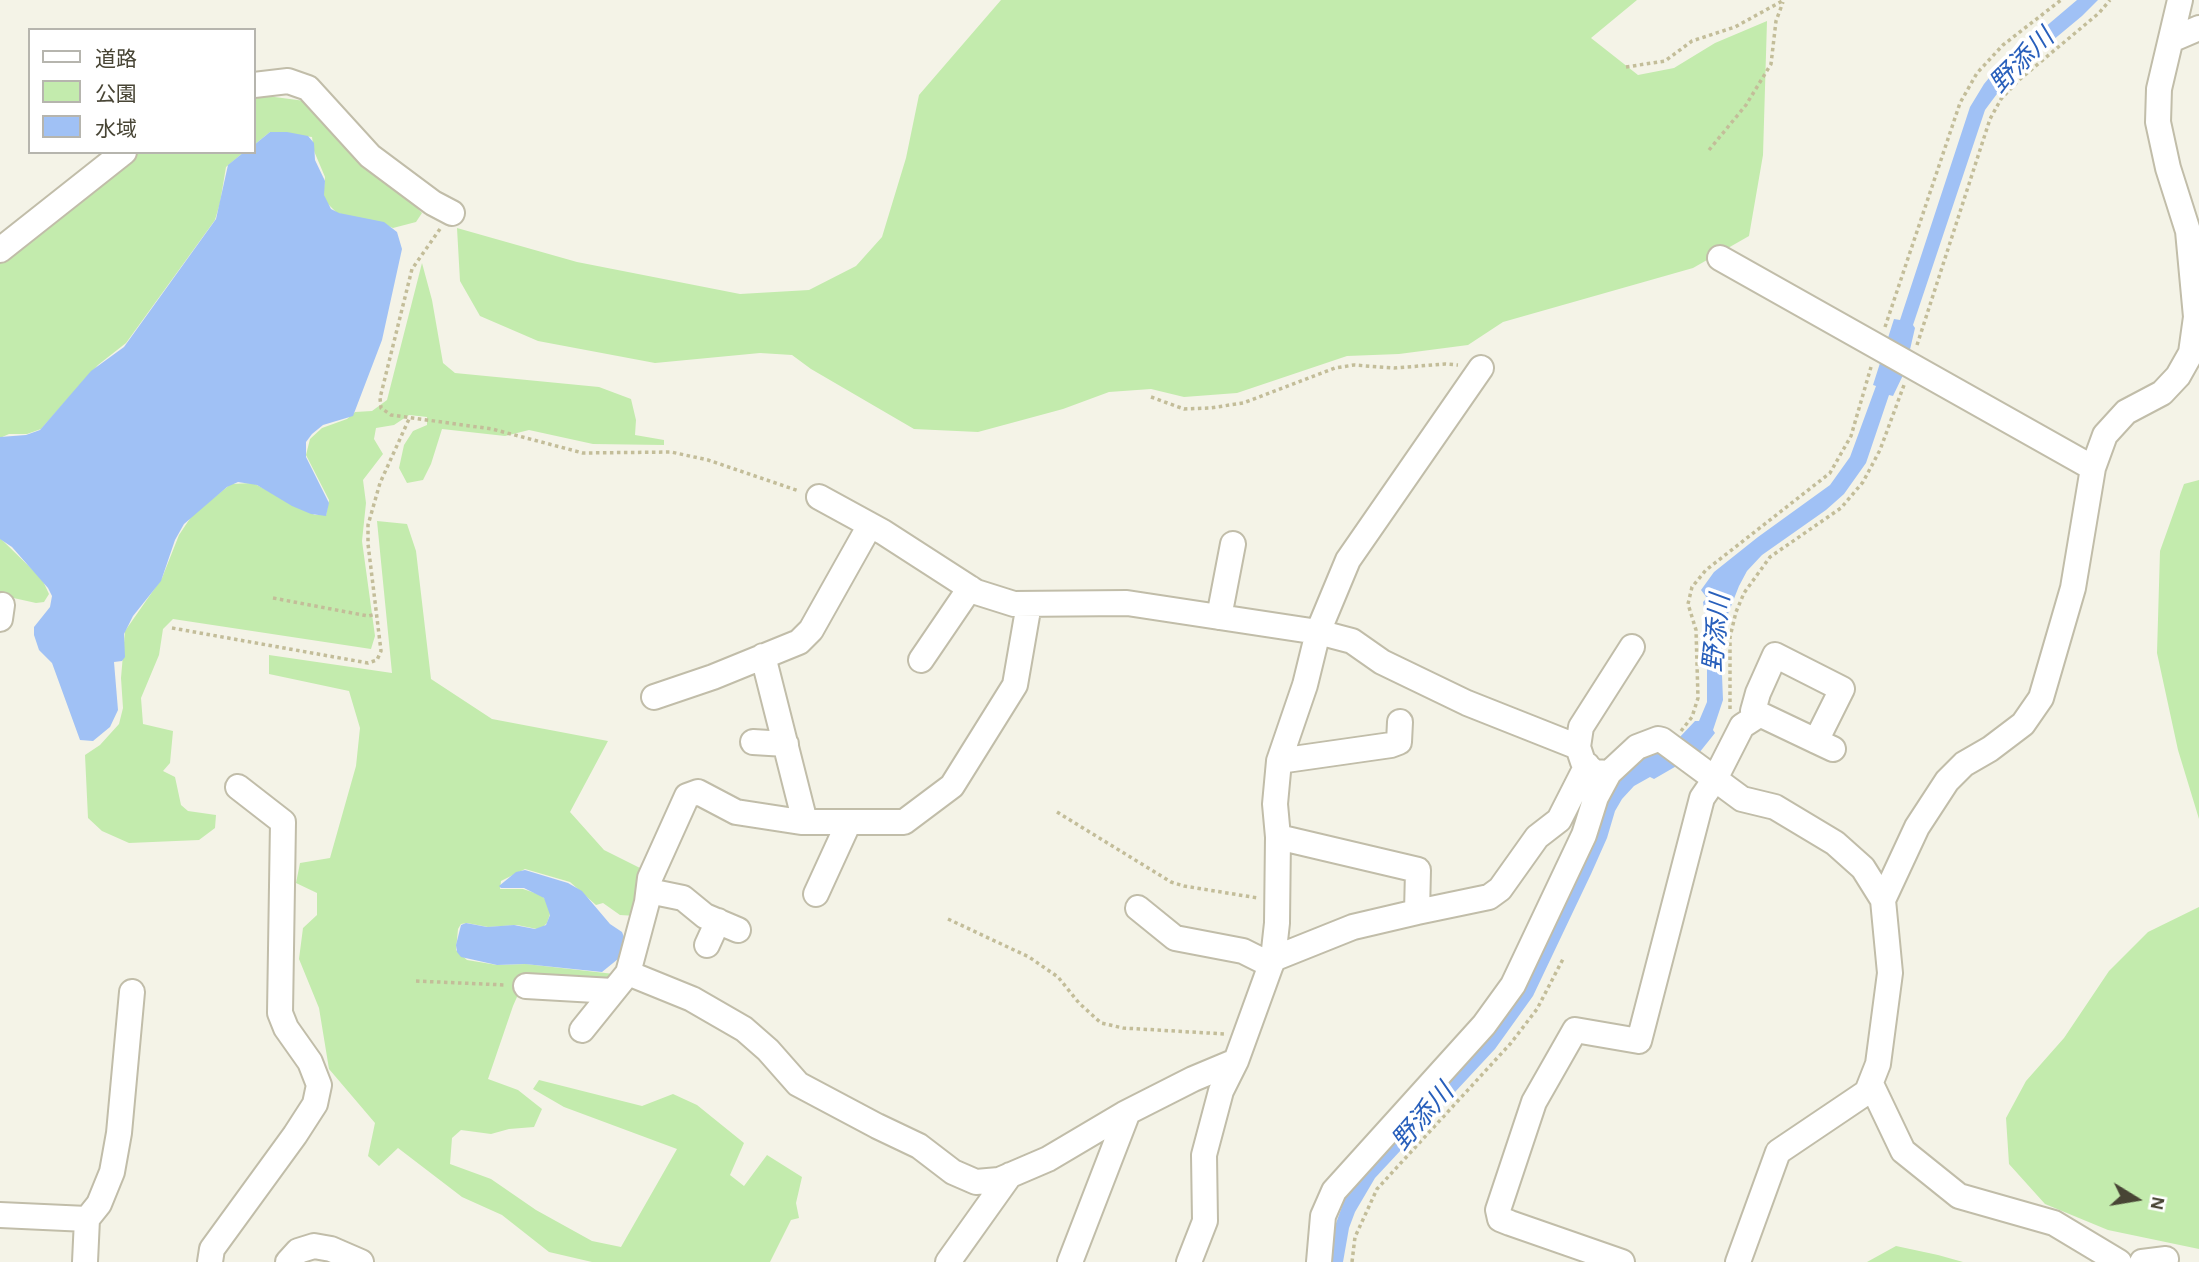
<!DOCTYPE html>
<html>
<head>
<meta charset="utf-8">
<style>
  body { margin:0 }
  #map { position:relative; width:2199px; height:1262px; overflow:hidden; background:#f4f3e7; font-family:"Alegreya Sans","Noto Sans JP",sans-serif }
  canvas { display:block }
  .legend { position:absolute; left:28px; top:28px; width:228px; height:126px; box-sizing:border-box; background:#fff; border:2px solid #b6b5ae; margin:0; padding:9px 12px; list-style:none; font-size:21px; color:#484535 }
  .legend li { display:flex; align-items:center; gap:14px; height:35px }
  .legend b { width:35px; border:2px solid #b6b5ae }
  .north { position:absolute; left:2101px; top:1164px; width:70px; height:70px; -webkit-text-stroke:5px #fff; paint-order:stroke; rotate:101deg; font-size:19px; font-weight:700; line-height:28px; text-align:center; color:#484535 }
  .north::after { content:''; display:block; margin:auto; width:24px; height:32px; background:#484535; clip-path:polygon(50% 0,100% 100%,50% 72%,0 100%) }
</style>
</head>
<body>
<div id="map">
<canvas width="2199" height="1262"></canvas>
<ul class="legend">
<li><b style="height:9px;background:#fff"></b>道路</li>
<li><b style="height:19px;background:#c3ebad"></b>公園</li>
<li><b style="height:19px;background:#a0c1f5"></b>水域</li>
</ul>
<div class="north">N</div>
</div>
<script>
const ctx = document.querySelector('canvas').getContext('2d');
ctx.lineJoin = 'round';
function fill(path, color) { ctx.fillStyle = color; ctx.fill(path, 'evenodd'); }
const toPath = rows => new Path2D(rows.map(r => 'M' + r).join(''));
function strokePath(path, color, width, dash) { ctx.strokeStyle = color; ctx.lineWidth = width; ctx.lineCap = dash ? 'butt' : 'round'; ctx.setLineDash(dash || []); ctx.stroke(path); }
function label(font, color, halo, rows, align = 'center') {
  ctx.font = font + ' "Alegreya Sans","Noto Sans JP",sans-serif'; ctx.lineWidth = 7; ctx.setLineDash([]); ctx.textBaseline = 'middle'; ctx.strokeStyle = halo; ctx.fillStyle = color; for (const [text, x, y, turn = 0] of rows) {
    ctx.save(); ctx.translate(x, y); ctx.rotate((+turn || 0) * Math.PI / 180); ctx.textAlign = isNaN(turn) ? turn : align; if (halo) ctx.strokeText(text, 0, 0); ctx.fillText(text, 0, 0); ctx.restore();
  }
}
fill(toPath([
  [1001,0,1637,0,1591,38,1638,75,1674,68,1715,43,1767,21,1763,155,1749,236,1693,268,1503,322,1468,345,1399,354,1347,356,1237,393,1184,397,1151,389,1109,392,1063,409,978,432,914,429,811,369,792,355,760,353,655,363,538,341,480,316,460,281,457,228,577,262,740,294,809,290,856,266,882,237,906,158,919,95],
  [267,96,305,101,409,199,422,213,416,222,393,228,381,223,337,213,323,199,325,177,314,151,312,137,270,132,254,145,254,99],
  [140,152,244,152,226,167,220,203,215,220,126,343,98,365,41,429,27,434,9,434,0,438,0,262],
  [422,263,432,300,443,363,455,373,599,387,631,399,636,420,635,435,664,440,664,445,593,444,529,430,505,436,442,429,431,464,423,480,407,483,399,468,404,445,413,431,427,425,427,417,409,415,394,425,376,428,374,439,383,454,363,480,366,503,362,541,375,636,371,649,173,619,163,629,159,655,141,698,143,724,173,731,170,763,163,771,175,777,181,805,188,811,216,815,215,828,199,840,129,843,102,831,88,818,85,755,100,745,119,724,123,708,121,678,125,631,162,578,179,535,193,514,231,484,253,483,315,515,326,515,329,500,306,455,310,439,322,428,347,419,355,412,372,411,387,400],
  [2199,480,2199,819,2178,750,2157,653,2160,551,2184,484],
  [377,521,407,524,416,551,431,679,492,719,608,741,570,812,604,850,642,869,636,916,620,915,603,903,596,905,570,882,525,869,501,881,500,889,523,889,541,895,548,902,551,911,547,923,543,927,537,929,517,925,488,927,467,923,461,924,458,929,456,950,467,960,497,965,526,964,614,974,609,987,524,981,513,1006,488,1079,518,1090,542,1109,534,1127,509,1129,491,1134,461,1130,452,1138,450,1164,491,1179,536,1210,592,1241,621,1247,677,1149,564,1107,533,1089,539,1080,642,1106,673,1094,697,1105,744,1143,730,1175,744,1186,767,1155,802,1177,796,1203,799,1218,791,1220,770,1262,592,1262,549,1252,502,1215,462,1197,398,1148,379,1166,368,1156,375,1123,329,1069,319,1008,299,959,303,928,317,915,317,893,296,883,300,863,330,858,356,766,360,728,349,691,269,674,269,655,392,673],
  [0,538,42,579,49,594,44,602,36,603,0,595],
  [2199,907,2199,1249,2108,1230,2045,1204,2009,1164,2006,1118,2026,1081,2064,1038,2109,971,2148,932],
  [1896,1246,1938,1255,1963,1262,1867,1262]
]), '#c3ebad');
fill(toPath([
  [2077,0,2098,0,2082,16,2011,75,1985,110,1913,325,1915,328,1905,371,1893,396,1889,395,1866,463,1844,494,1826,510,1762,555,1747,571,1739,586,1724,624,1721,650,1723,700,1713,730,1715,733,1699,753,1654,779,1650,777,1634,786,1622,799,1615,811,1607,838,1591,874,1533,996,1495,1049,1375,1178,1355,1212,1349,1228,1343,1262,1328,1262,1331,1237,1348,1190,1479,1043,1610,790,1634,768,1632,763,1678,739,1695,721,1699,721,1707,702,1707,628,1703,602,1707,598,1701,590,1714,572,1758,537,1830,485,1850,457,1876,386,1873,385,1894,319,1900,320,1970,107,1984,84,1998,67],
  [270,132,287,132,308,136,314,143,315,160,325,181,324,195,331,209,339,213,384,222,397,232,402,249,382,340,353,416,323,425,312,434,306,442,306,457,329,503,326,516,311,514,292,506,257,485,238,482,227,487,184,524,175,540,161,581,133,616,124,634,125,657,122,661,114,662,118,710,110,727,93,741,80,740,52,663,39,650,34,635,34,627,50,607,52,596,48,588,12,547,0,539,0,437,26,435,40,430,91,371,124,347,216,219,228,165,244,152,254,152,254,145],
  [525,870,568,883,582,891,610,924,622,932,634,962,618,959,602,972,525,964,497,965,461,957,457,952,456,945,461,925,466,923,487,927,514,925,535,929,546,925,550,915,544,898,524,888,501,888,499,886,516,872]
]), '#a0c1f5');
const minor = toPath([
  [2171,40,2199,28],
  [254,85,288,81,308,88,370,156,433,203,452,213],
  [0,250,124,152],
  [1720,258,2093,468],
  [819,497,883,532,976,592,1014,604,1127,603,1318,632,1352,641,1382,662,1467,703,1578,747],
  [1219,617,1233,544],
  [0,619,2,605],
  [1632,647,1581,727,1578,747,1583,762,1594,772,1609,773,1637,747,1658,739,1662,740,1742,799,1775,807,1835,843,1863,868,1883,900,1890,973,1878,1064,1867,1092,1778,1152,1738,1262],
  [763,656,805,822],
  [921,660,970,588],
  [654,697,713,677,799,642,811,630,870,525],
  [1816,741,1842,689,1775,655,1758,693,1753,711,1816,741,1833,749],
  [753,742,786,744],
  [1279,761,1391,745,1399,742,1400,722],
  [649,891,683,898,705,916,738,930],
  [816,894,849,822],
  [1883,900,1917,827,1947,781,1964,764,1990,749,2023,724,2041,698,2073,588,2093,468,2105,435,2126,412,2162,393,2178,376,2191,353,2196,317,2188,231,2168,168,2158,122,2159,89,2180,0],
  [1138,908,1175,938,1243,951,1271,965],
  [1417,912,1489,897,1500,889,1537,837,1559,820,1587,765],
  [707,945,718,921],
  [1273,959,1353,927,1417,912,1418,870,1278,837],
  [628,973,692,999,744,1029,768,1050,798,1084,877,1126,919,1146,953,1172,976,1182,999,1180,1048,1159,1124,1114,1193,1079,1236,1061],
  [526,986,613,991],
  [582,1030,628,973,647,902,650,878,687,796,698,792,736,812,801,822,904,822,952,786,1015,685,1029,604],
  [1871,1084,1903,1151,1959,1196,2054,1223,2119,1262],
  [0,1215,87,1219,85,1262],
  [87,1219,99,1204,112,1172,119,1133,132,992],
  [210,1262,212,1249,295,1135,315,1104,319,1085,310,1062,286,1028,280,1013,283,822,238,787],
  [288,1262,298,1251,314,1246,331,1249,361,1262],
  [948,1262,1010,1175],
  [1070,1262,1128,1112],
  [1189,1262,1205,1221,1204,1155,1221,1091,1236,1061,1273,959,1277,923,1278,837,1275,804,1279,761,1305,685,1318,632,1348,560,1481,368],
  [1319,1262,1323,1216,1334,1191,1484,1025,1513,985,1584,835,1596,797,1609,773],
  [1622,1262,1510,1223,1500,1219,1498,1210,1534,1102,1575,1030,1639,1041,1702,798,1715,779,1742,726,1759,715],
  [2142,1262,2166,1259]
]);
strokePath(minor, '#c1bda9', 28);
strokePath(toPath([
  [1626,67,1665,61,1692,41,1735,27,1784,0],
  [1709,150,1746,105,1771,64,1776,21,1783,2],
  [440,229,412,269,380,398,381,408,391,415,492,429,583,453,671,452,708,460,799,491],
  [1885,327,1960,103,1977,73,2003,45,2061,0],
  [1917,345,1990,119,2001,99,2019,80,2099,13,2110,0],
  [1151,397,1184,409,1210,408,1243,403,1335,368,1354,365,1394,368,1445,364,1458,365],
  [273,598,368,616,376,614],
  [172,628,368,663,377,660,381,651,368,544,368,525,380,483,409,419],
  [1730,709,1730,637,1736,612,1744,593,1770,557,1841,508,1863,482,1880,450,1904,385],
  [1681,731,1692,717,1698,698,1696,630,1688,604,1692,587,1706,570,1830,473,1851,436,1871,367],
  [1057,812,1171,882,1184,886,1258,898],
  [948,919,1029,957,1058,977,1079,1003,1101,1023,1123,1028,1225,1034],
  [416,981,505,985],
  [1352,1262,1355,1237,1377,1189,1511,1043,1537,1009,1563,959]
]), '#c3bd99', 3.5, [3.5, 3.5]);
strokePath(minor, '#fff', 24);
label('italic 26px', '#285fbb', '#fff', [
  ["野添川",2022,61,-45],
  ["野添川",1717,633,-84],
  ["野添川",1423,1117,-49]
]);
</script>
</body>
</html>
